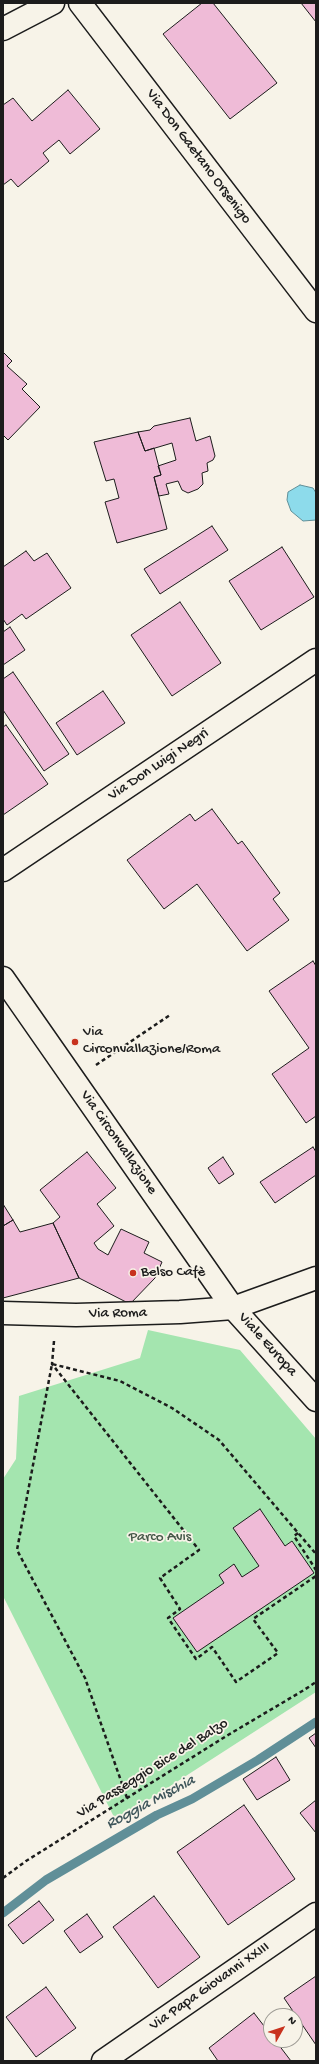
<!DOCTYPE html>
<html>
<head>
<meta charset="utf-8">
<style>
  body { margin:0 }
  #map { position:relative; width:319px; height:2064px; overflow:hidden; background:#f7f3e8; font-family:"Gochi Hand",sans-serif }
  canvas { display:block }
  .frame { position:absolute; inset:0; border:4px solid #1c1c1c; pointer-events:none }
  .north { position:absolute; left:263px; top:2008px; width:40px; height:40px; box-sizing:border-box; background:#f7f3e8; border:1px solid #9f9d96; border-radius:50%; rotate:51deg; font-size:11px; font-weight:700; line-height:16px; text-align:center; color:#1c1c1c }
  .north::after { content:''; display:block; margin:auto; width:14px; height:18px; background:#c8321e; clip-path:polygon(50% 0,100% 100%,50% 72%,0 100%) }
</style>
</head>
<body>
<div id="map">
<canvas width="319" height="2064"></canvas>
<div class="frame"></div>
<div class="north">N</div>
</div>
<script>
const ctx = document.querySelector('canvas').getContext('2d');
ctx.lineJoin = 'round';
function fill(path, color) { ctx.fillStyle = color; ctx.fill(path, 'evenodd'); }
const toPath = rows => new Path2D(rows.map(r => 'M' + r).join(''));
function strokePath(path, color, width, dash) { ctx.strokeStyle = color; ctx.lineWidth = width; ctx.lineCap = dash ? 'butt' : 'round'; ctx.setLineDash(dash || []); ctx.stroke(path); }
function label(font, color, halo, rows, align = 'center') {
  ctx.font = font + ' "Gochi Hand",sans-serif'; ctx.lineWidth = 3.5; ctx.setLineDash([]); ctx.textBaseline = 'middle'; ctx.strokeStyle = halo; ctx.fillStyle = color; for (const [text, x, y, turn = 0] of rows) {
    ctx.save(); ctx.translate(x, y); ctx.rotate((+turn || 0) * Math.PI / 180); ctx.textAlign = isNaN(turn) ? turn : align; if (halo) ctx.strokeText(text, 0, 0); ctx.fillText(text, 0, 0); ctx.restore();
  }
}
fill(toPath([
  [148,1330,240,1350,316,1439,316,1692,116,1821,3,1596,3,1479,16,1459,19,1396,140,1358]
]), '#a4e5af');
const water = toPath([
  [300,485,313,488,316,493,316,520,303,521,291,511,287,500,288,492,300,485]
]);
fill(water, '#8ddbeb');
strokePath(water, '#608f98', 1);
strokePath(toPath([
  [3,1913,46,1880,157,1815,192,1799,258,1760,316,1722]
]), '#608f98', 9);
const building = toPath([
  [202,3,213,3,277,83,230,119,163,34,202,3],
  [301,3,316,3,316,22,301,3],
  [68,90,100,129,70,154,59,140,43,153,49,161,18,187,11,179,3,185,3,105,13,98,32,121,68,90],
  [3,352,12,361,7,366,27,384,22,389,40,407,8,440,3,435,3,352],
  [190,418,196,441,210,436,215,456,213,460,207,463,208,471,202,473,203,484,198,489,188,493,182,490,178,481,166,484,169,494,159,496,154,477,161,475,158,466,176,460,172,443,145,451,138,432,150,430,154,426,190,418],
  [138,432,145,451,154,448,161,475,154,477,167,529,117,543,105,502,119,498,114,479,106,481,94,442,138,432],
  [212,526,228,550,160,594,144,569,212,526],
  [282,547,314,597,261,630,229,581,282,547],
  [26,551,34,561,47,553,71,588,26,619,22,614,7,625,3,619,3,567,26,551],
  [180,602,221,663,172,696,131,635,180,602],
  [10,627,25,650,3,665,3,632,10,627],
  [13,672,69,754,44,771,3,710,3,679,13,672],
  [103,691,125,723,77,755,56,723,103,691],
  [6,725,48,784,3,815,3,727,6,725],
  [212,809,238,844,242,841,280,893,273,899,289,920,247,951,197,884,164,909,127,860,190,814,195,821,212,809],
  [313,961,316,966,316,1116,306,1123,272,1074,309,1048,269,991,313,961],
  [313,1147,316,1152,316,1175,275,1203,260,1182,313,1147],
  [87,1152,116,1188,97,1204,114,1226,94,1243,98,1249,108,1255,121,1229,149,1242,144,1253,162,1262,155,1278,130,1304,79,1278,53,1223,60,1217,40,1190,87,1152],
  [223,1157,234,1174,219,1184,208,1168,223,1157],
  [3,1204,13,1220,3,1226,3,1204],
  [13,1220,20,1232,53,1223,79,1278,3,1298,3,1226,13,1220],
  [260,1509,285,1546,292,1541,314,1573,197,1652,173,1618,224,1583,219,1575,234,1564,242,1577,259,1566,233,1528,260,1509],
  [316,1733,316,1748,309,1738,316,1733],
  [276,1757,290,1780,257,1800,243,1779,276,1757],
  [316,1800,316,1833,300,1813,316,1800],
  [244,1805,295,1879,228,1925,177,1852,244,1805],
  [154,1896,200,1957,158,1988,113,1927,154,1896],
  [39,1901,54,1920,23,1944,8,1925,39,1901],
  [87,1914,103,1937,80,1953,64,1931,87,1914],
  [316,1976,316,2045,284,1998,316,1976],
  [46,1987,76,2028,36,2057,6,2017,46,1987],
  [254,2013,271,2035,271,2040,275,2040,291,2061,218,2061,209,2048,254,2013]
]);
fill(building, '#efbbd7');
strokePath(building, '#1c1c1c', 1);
const street = toPath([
  [80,3,316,311],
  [3,29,53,3],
  [3,870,316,660],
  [3,1313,76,1315,180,1312,233,1308,316,1278],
  [103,2061,316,1914]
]);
const secondary = toPath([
  [3,978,233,1308,316,1400]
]);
strokePath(street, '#1c1c1c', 25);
strokePath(secondary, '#1c1c1c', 25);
strokePath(toPath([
  [96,1065,170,1015],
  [54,1341,52,1364,199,1550,160,1578,180,1609,168,1618,196,1659,212,1647,236,1682,278,1653,253,1619,316,1576],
  [298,1533,294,1536,316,1570],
  [127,1798,85,1678,17,1550,52,1364,120,1381,172,1408,219,1440,316,1554],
  [3,1878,26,1861,228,1735,304,1690,316,1682]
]), '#1c1c1c', 2.5, [4, 3]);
strokePath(street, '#f7f3e8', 22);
strokePath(secondary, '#f7f3e8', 22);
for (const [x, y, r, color] of [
  [75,1042,4,"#c8321e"],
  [133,1273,4,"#c8321e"]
]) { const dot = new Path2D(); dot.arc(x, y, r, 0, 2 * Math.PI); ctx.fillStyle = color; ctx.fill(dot); strokePath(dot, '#f7f3e8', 1.5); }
label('15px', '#1c1c1c', '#f7f3e8', [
  ["Via Don Gaetano Orsenigo",198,157,53],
  ["Via Don Luigi Negri",159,765,-34],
  ["Via Circonvallazione",118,1143,55],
  ["Via Roma",118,1314,-1],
  ["Viale Europa",267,1345,48],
  ["Via Passeggio Bice del Balzo",153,1769,-32],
  ["Via Papa Giovanni XXIII",210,1987,-35]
]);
label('15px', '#1c1c1c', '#f7f3e8', [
  ["Via",83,1033],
  ["Circonvallazione/Roma",83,1050],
  ["Belso Cafè",141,1273]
], 'left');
label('15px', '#455848', '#f7f3e8', [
  ["Parco Avis",160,1538]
]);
label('italic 16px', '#3e555a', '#f7f3e8', [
  ["Roggia Mischia",151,1803,-28]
]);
</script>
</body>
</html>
